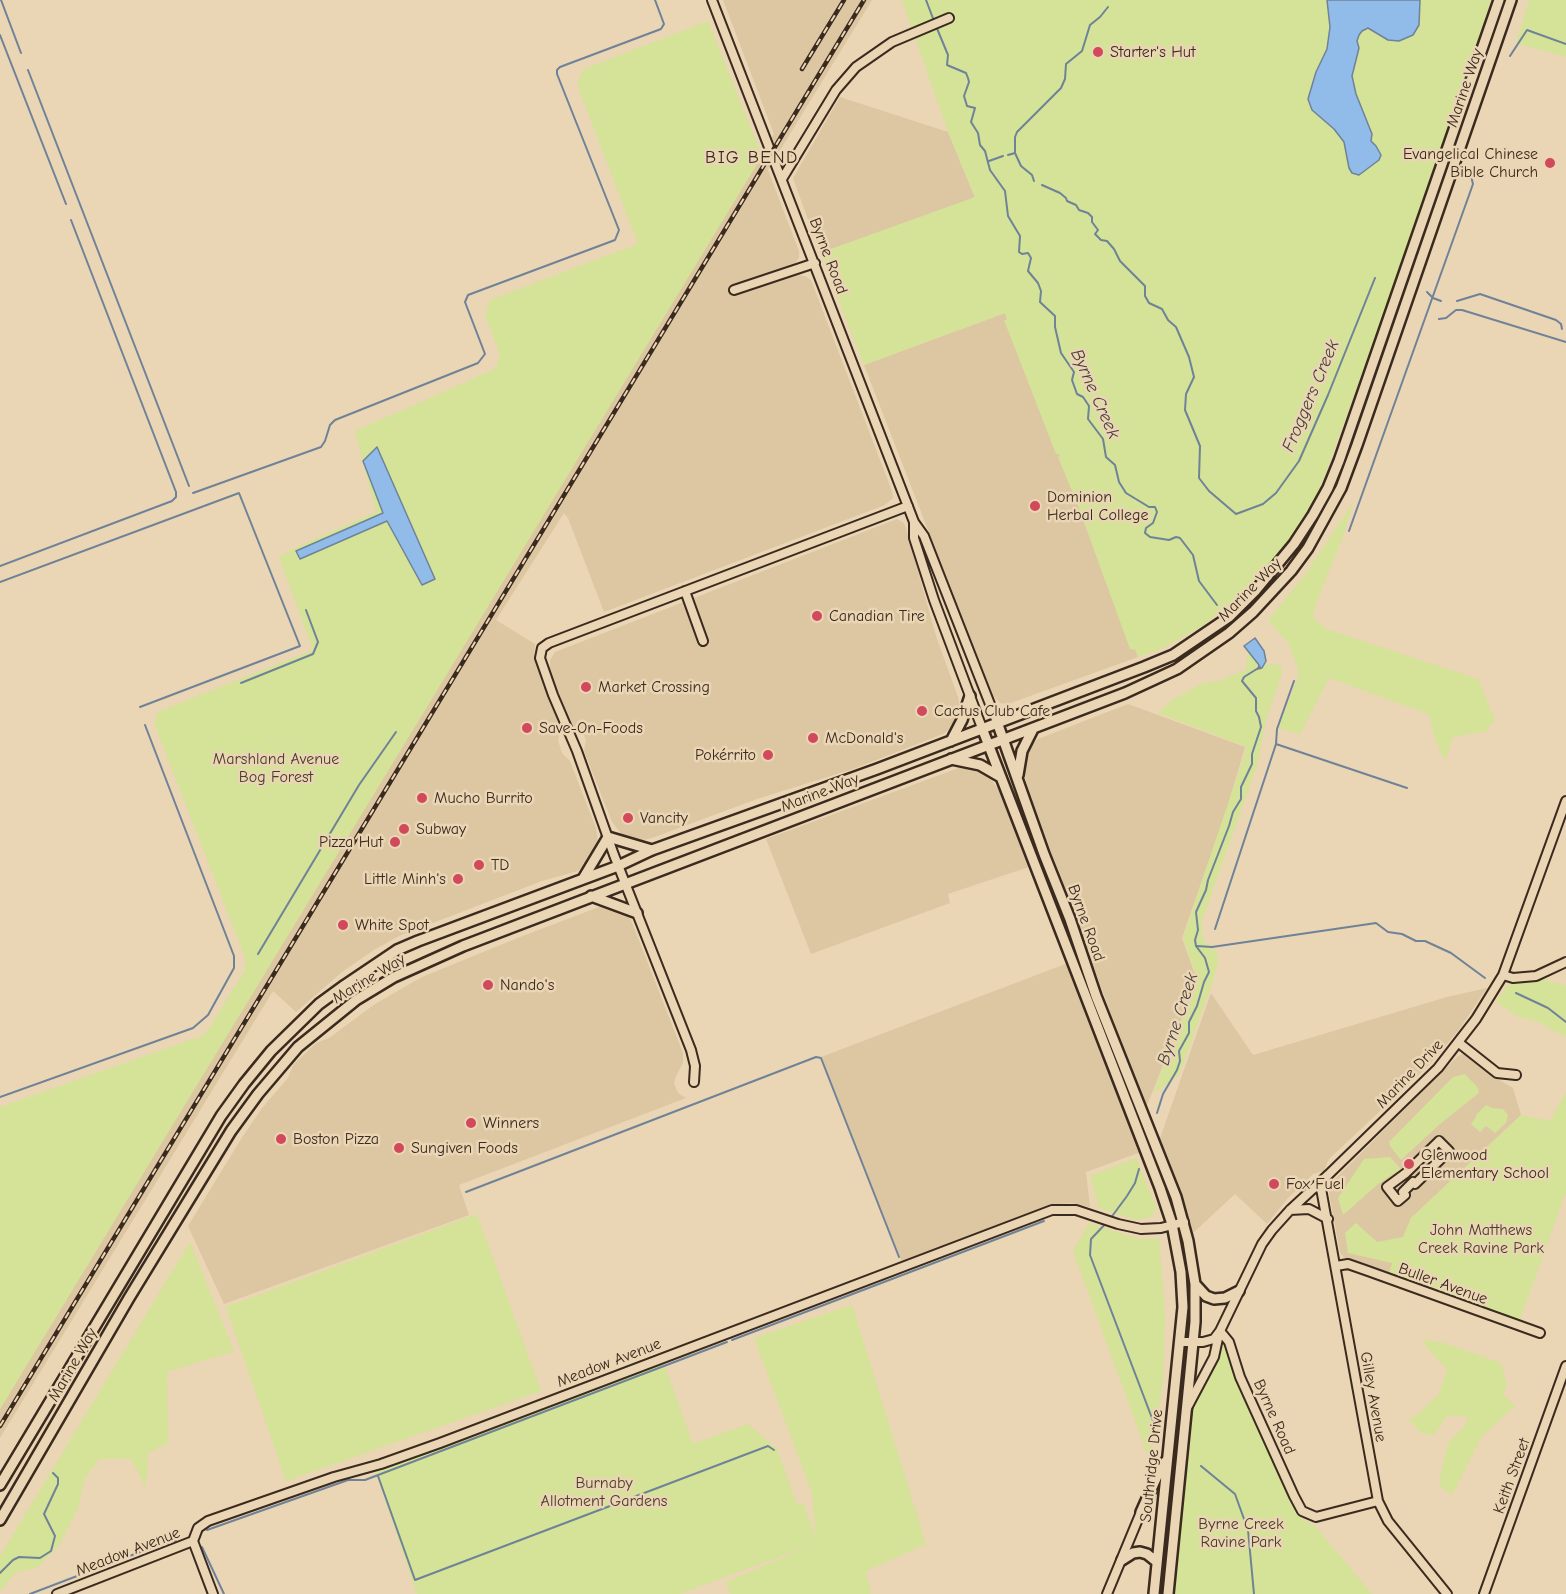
<!DOCTYPE html>
<html>
<head>
<meta charset="utf-8">
<style>
  body { margin:0 }
  canvas { display:block; background:#ead5b4 }
</style>
</head>
<body>
<canvas width="1566" height="1594"></canvas>
<script>
const ctx = document.querySelector('canvas').getContext('2d');
ctx.lineJoin = 'round';
function fill(path, color) { ctx.fillStyle = color; ctx.fill(path, 'evenodd'); }
const toPath = rows => new Path2D(rows.map(r => 'M' + r).join(''));
function strokePath(path, color, width, dash) { ctx.strokeStyle = color; ctx.lineWidth = width; ctx.lineCap = dash ? 'butt' : 'round'; ctx.setLineDash(dash || []); ctx.stroke(path); }
function label(font, color, halo, rows, align = 'center') {
  ctx.font = font + ' "Comic Neue",sans-serif'; ctx.lineWidth = 5; ctx.setLineDash([]); ctx.textBaseline = 'middle'; ctx.strokeStyle = halo; ctx.fillStyle = color; for (const [text, x, y, turn = 0] of rows) {
    ctx.save(); ctx.translate(x, y); ctx.rotate((+turn || 0) * Math.PI / 180); ctx.textAlign = isNaN(turn) ? turn : align; if (halo) ctx.strokeText(text, 0, 0); ctx.fillText(text, 0, 0); ctx.restore();
  }
}
fill(toPath([
  [723,0,872,0,768,170,799,251,799,258,795,263,787,267,734,288,736,292,798,275,805,276,811,280,892,491,893,498,885,505,604,612,568,518,564,513,496,620,535,644,534,657,561,726,558,740,562,753,570,761,596,828,598,842,591,857,578,871,542,881,399,936,374,950,342,972,296,1012,273,991,0,1438,0,1409,774,134],
  [840,97,948,132,975,198,820,253,793,178],
  [1005,313,1138,657,1008,704,1000,703,992,695,864,365],
  [897,519,904,523,906,528,936,636,958,697,960,708,954,726,943,734,853,769,757,799,652,838,638,841,623,836,612,822,584,751,586,740,582,731,576,730,571,725,550,672,550,660,555,652],
  [1128,704,1245,747,1228,805,1182,938,1197,980,1146,1108,1027,788,1024,766,1027,749,1038,739],
  [964,766,979,769,990,778,998,789,1032,866,948,894,950,903,811,954,766,839],
  [608,906,624,912,631,920,683,1053,683,1063,676,1076,674,1083,678,1093,686,1098,459,1185,469,1215,224,1304,188,1226,241,1139,262,1108,288,1078,293,1065,316,1043,329,1038,375,1004,422,977,520,937,599,907],
  [1068,963,1141,1152,1086,1172,1090,1207,1072,1203,1058,1204,902,1262,821,1057],
  [1487,988,1458,1031,1430,1064,1329,1159,1324,1171,1313,1174,1306,1181,1288,1198,1267,1224,1235,1194,1193,1233,1181,1193,1159,1141,1211,993,1253,1055,1447,997],
  [1463,1054,1491,1075,1513,1088,1521,1115,1411,1218,1389,1274,1346,1259,1340,1253,1329,1193,1331,1183,1458,1056]
]), '#ddc7a3');
fill(toPath([
  [902,0,1491,0,1404,257,1320,488,1309,508,1282,550,1248,588,1204,625,1163,648,1138,657,1136,650,1130,649,1077,503,1058,457,1060,456,1059,454,1056,454,1004,320,1007,320,1005,313,864,365,820,253,975,197,948,132],
  [1529,0,1566,0,1566,57,1516,43],
  [708,21,762,156,0,1409,0,1107,202,1036,209,1029,245,970,245,957,154,723,158,712,313,650,279,557,295,548,376,512,355,431,493,370,498,363,500,355,485,315,490,300,638,244,577,84,584,69],
  [1354,501,1342,539,1317,601,1313,617,1326,629,1478,679,1495,720,1486,731,1453,737,1445,761,1435,739,1429,714,1329,678,1300,734,1278,728,1299,674,1289,644,1268,620,1305,575],
  [1248,650,1262,668,1266,664,1274,664,1281,666,1282,673,1266,720,1257,766,1202,920,1202,935,1205,942,1217,952,1218,961,1213,981,1179,1075,1153,1094,1198,980,1183,938,1247,747,1158,713,1172,700,1203,683,1221,681,1229,676,1246,670],
  [1540,978,1566,986,1566,1037,1538,1022,1517,1016,1496,1002,1507,986,1512,983],
  [1465,1074,1478,1088,1479,1093,1440,1124,1401,1160,1390,1146,1389,1142,1453,1077],
  [1566,1093,1566,1192,1519,1322,1389,1274,1392,1263,1348,1253,1345,1233,1356,1223,1377,1242,1403,1237,1411,1218,1521,1115,1550,1121],
  [1486,1105,1492,1108,1503,1109,1508,1115,1506,1123,1495,1133,1486,1126,1480,1132,1471,1124,1476,1117,1476,1115],
  [1390,1157,1401,1169,1378,1184,1343,1215,1338,1198,1364,1159],
  [1136,1158,1157,1209,1149,1218,1136,1220,1099,1208,1090,1176],
  [477,1214,541,1391,286,1481,226,1307],
  [1089,1223,1139,1239,1159,1238,1165,1315,1163,1379,1155,1434,1149,1459,1073,1251],
  [190,1242,234,1351,167,1372,168,1443,148,1453,146,1488,131,1459,99,1459,84,1480,79,1506,60,1544,37,1568,16,1572,0,1591,0,1556],
  [852,1305,926,1544,866,1571,871,1594,731,1594,726,1582,817,1543,679,1594,417,1594,375,1471,663,1361,693,1444,748,1424,777,1449,797,1505,803,1503,816,1538,812,1493,754,1338],
  [1424,1339,1444,1343,1501,1363,1507,1386,1503,1394,1515,1406,1482,1436,1452,1495,1439,1485,1441,1473,1448,1444,1468,1422,1465,1416,1447,1416,1434,1435,1421,1433,1408,1418,1415,1417,1439,1394,1447,1369,1427,1348],
  [1225,1343,1300,1514,1304,1520,1315,1526,1372,1594,1174,1594,1192,1408,1223,1344]
]), '#d4e397');
const water = toPath([
  [1327,0,1420,0,1419,25,1413,35,1399,41,1388,40,1368,28,1362,31,1359,35,1357,41,1359,48,1352,76,1356,94,1372,134,1371,141,1376,146,1381,155,1379,160,1359,175,1352,173,1349,168,1344,142,1334,129,1312,110,1308,99,1316,72,1327,49,1330,27,1327,0],
  [377,447,435,579,422,585,387,521,300,559,296,551,383,513,363,461,377,447],
  [1255,638,1264,651,1266,661,1262,668,1258,669,1259,665,1244,646,1255,638]
]);
fill(water, '#91bcea');
strokePath(water, '#6f8298', 1.5);
strokePath(toPath([
  [1,0,21,53],
  [926,0,934,21],
  [936,26,948,55,947,65,966,73,968,78,969,82,964,96,967,106,975,108,971,122,978,133,980,145,985,151,990,170,1005,191,1008,216,1020,236,1019,252,1022,254,1028,253,1031,258,1028,271,1038,283,1041,291,1040,302,1055,316,1055,327,1061,353,1074,372,1072,380,1077,394,1083,397,1089,406,1088,419,1103,439,1106,457,1115,465,1119,482,1126,493,1149,507,1155,507,1157,512,1153,523,1146,528,1145,533,1150,537,1169,540,1176,537,1180,538,1193,555,1199,581,1217,605],
  [0,35,66,204],
  [1510,56,1527,30,1566,44],
  [28,70,189,486],
  [1008,155,1015,153],
  [989,161,1003,156],
  [1034,181,1032,175,1021,166,1015,153,1015,137,1017,132,1061,88,1065,79,1066,64,1082,51,1090,25,1100,17,1108,7],
  [1042,185,1060,193,1066,198,1067,201,1076,205,1079,210,1088,213,1092,217,1092,222,1098,230,1095,234,1101,240,1107,241,1114,249,1120,261,1145,286,1145,296,1149,303,1162,309,1168,320,1176,327,1189,357,1194,377,1186,394,1185,410,1200,446,1199,478,1209,491,1236,514,1263,504,1276,493,1299,461,1328,395,1375,278],
  [1427,292,1433,298,1441,301],
  [1457,301,1480,294,1556,320,1561,324,1562,329],
  [1439,319,1446,318,1456,310,1462,310,1566,342],
  [193,493,321,447,325,441,330,425,335,420,478,363,485,354,465,302,468,295,615,240,619,230,557,74,557,70,560,67,661,29,664,24,655,0],
  [1349,531,1473,184,1471,176],
  [0,566,172,501,176,497,176,492,71,220],
  [0,582,239,493,300,646,140,707],
  [241,683,313,654,318,642,306,610],
  [1276,744,1407,788],
  [1215,929,1276,744,1277,729,1294,681],
  [1197,946,1212,947,1376,923,1388,932,1402,934,1416,941,1425,941,1451,953,1485,978],
  [258,954,359,785,396,732],
  [1516,993,1548,1008,1566,1022],
  [0,1097,193,1028,208,1015,234,968,234,956,145,725],
  [1157,1113,1163,1094,1177,1070,1180,1061,1179,1051,1189,1033,1189,1022,1197,1006,1204,982,1209,972,1205,958,1196,946,1195,940,1198,930,1196,912,1206,890,1208,880,1229,826,1233,812,1241,799,1241,787,1252,764,1252,754,1261,727,1259,717,1256,711,1256,698,1242,681,1244,677,1260,667],
  [1139,1169,1135,1183,1127,1196,1110,1219,1091,1239,1090,1255,1155,1426],
  [466,1192,816,1057,821,1058,899,1257],
  [732,1340,1044,1221],
  [1201,1466,1235,1494,1248,1530,1254,1594],
  [378,1476,415,1580,768,1446,774,1450],
  [207,1530,348,1480,365,1480,727,1342],
  [202,1547,224,1594],
  [0,1573,13,1560,19,1557,40,1558,51,1551,55,1536,44,1514,58,1484,58,1478,53,1473],
  [30,1594,161,1544,176,1541]
]), '#6f8298', 2);
const minor = toPath([
  [712,0,914,522,924,536,997,722],
  [782,179,836,90,856,67,892,42,949,18],
  [734,290,815,263],
  [914,522,914,538,934,600,982,728],
  [685,591,703,641],
  [1503,975,1513,978,1536,976,1566,962],
  [1459,1043,1497,1073,1516,1075],
  [694,1082,695,1066,691,1050,614,855,577,751,553,695,540,658,542,648,549,643,908,506],
  [1439,1141,1449,1151,1415,1184,1413,1182,1403,1192,1405,1195,1398,1201,1387,1187,1406,1173,1439,1141],
  [1320,1183,1378,1501,1388,1521,1447,1594],
  [1290,1210,1309,1209,1328,1219],
  [1336,1266,1348,1264,1368,1271,1540,1333],
  [1220,1331,1229,1342,1240,1377,1294,1496,1302,1511,1316,1517,1378,1501],
  [1180,1342,1203,1342,1214,1339,1220,1331,1262,1244,1272,1230,1290,1210,1328,1175,1438,1068,1476,1019,1503,975,1566,801],
  [1187,1408,1214,1357,1219,1334],
  [193,1541,198,1528,208,1521,334,1477,381,1464,440,1443,1052,1210,1076,1210,1118,1224,1141,1229,1161,1228,1184,1222],
  [193,1541,213,1594],
  [57,1594,193,1541],
  [1107,1594,1141,1512],
  [1484,1594,1566,1366]
]);
const major = toPath([
  [997,722,1044,854,1070,919,1096,996,1176,1197,1188,1241,1195,1284,1195,1322,1168,1594],
  [982,728,1160,1188,1172,1224,1181,1272,1183,1307,1154,1594],
  [951,741,962,720,970,696],
  [951,759,980,765,999,776],
  [1018,775,1022,751,1033,729],
  [584,877,608,837,652,850],
  [591,896,637,913],
  [1195,1284,1206,1296,1214,1299,1225,1298,1239,1291],
  [0,1485,221,1116,244,1084,271,1051,319,1004,345,985,397,950,418,941,618,866,652,850,877,769,1144,667,1173,655,1229,617,1256,590,1294,544,1313,515,1328,488,1339,461,1499,0],
  [1141,1512,1158,1474,1166,1461],
  [0,1520,129,1298,231,1131,258,1094,298,1047,356,1000,394,977,463,946,1125,693,1177,669,1229,633,1253,612,1291,571,1308,548,1341,488,1357,445,1511,0],
  [1122,1560,1133,1553,1140,1552,1147,1554,1157,1562]
]);
strokePath(minor, '#3b2a1e', 12);
strokePath(major, '#3b2a1e', 14);
strokePath(minor, '#ead5b4', 8);
strokePath(major, '#ead5b4', 9);
const rail = toPath([
  [802,69,844,0],
  [0,1426,864,0]
]);
strokePath(rail, '#3b2a1e', 4.5);
strokePath(rail, '#ead5b4', 2, [7]);
for (const [x, y, r, color] of [
  [1098,52,6,"#d1495b"],
  [1550,163,6,"#d1495b"],
  [1035,506,6,"#d1495b"],
  [817,616,6,"#d1495b"],
  [586,687,6,"#d1495b"],
  [922,711,6,"#d1495b"],
  [527,728,6,"#d1495b"],
  [813,738,6,"#d1495b"],
  [768,755,6,"#d1495b"],
  [422,798,6,"#d1495b"],
  [628,818,6,"#d1495b"],
  [404,829,6,"#d1495b"],
  [395,842,6,"#d1495b"],
  [479,865,6,"#d1495b"],
  [458,879,6,"#d1495b"],
  [343,925,6,"#d1495b"],
  [488,985,6,"#d1495b"],
  [471,1123,6,"#d1495b"],
  [281,1139,6,"#d1495b"],
  [399,1148,6,"#d1495b"],
  [1409,1164,6,"#d1495b"],
  [1274,1184,6,"#d1495b"]
]) { const dot = new Path2D(); dot.arc(x, y, r, 0, 2 * Math.PI); ctx.fillStyle = color; ctx.fill(dot); strokePath(dot, '#ead5b4', 2); }
label('16px', '#3b2a1e', '#ead5b4', [
  ["Starter's Hut",1110,52],
  ["Evangelical Chinese",1538,154,"right"],
  ["Bible Church",1538,172,"right"],
  ["Dominion",1047,497],
  ["Herbal College",1047,515],
  ["Canadian Tire",829,616],
  ["Market Crossing",598,687],
  ["Cactus Club Cafe",934,711],
  ["Save-On-Foods",539,728],
  ["McDonald's",825,738],
  ["Pokérrito",756,755,"right"],
  ["Mucho Burrito",434,798],
  ["Vancity",640,818],
  ["Subway",416,829],
  ["Pizza Hut",383,842,"right"],
  ["TD",491,865],
  ["Little Minh's",446,879,"right"],
  ["White Spot",355,925],
  ["Nando's",500,985],
  ["Winners",483,1123],
  ["Boston Pizza",293,1139],
  ["Sungiven Foods",411,1148],
  ["Glenwood",1421,1155],
  ["Elementary School",1421,1173],
  ["Fox Fuel",1286,1184]
], 'left');
label('16px', '#3b2a1e', '#ead5b4', [
  ["Marine Way",1465,88,-71],
  ["Byrne Road",828,256,69],
  ["Marine Way",1250,590,-45],
  ["Marine Way",820,793,-21],
  ["Byrne Road",1086,923,70],
  ["Marine Way",369,979,-31],
  ["Marine Drive",1410,1074,-46],
  ["Buller Avenue",1443,1284,20],
  ["Meadow Avenue",609,1363,-21],
  ["Marine Way",73,1365,-60],
  ["Gilley Avenue",1373,1397,80],
  ["Byrne Road",1274,1417,66],
  ["Southridge Drive",1152,1466,-84],
  ["Keith Street",1512,1476,-70],
  ["Meadow Avenue",128,1552,-21]
]);
label('16px', '#4a3c2a', '#ead5b4', [
  ["Marshland Avenue",276,759],
  ["Bog Forest",276,777],
  ["John Matthews",1481,1230],
  ["Creek Ravine Park",1481,1248],
  ["Burnaby",604,1483],
  ["Allotment Gardens",604,1501],
  ["Byrne Creek",1241,1524],
  ["Ravine Park",1241,1542]
]);
ctx.letterSpacing = '1.5px';
label('18px', '#3b2a1e', '#ead5b4', [
  ["BIG BEND",752,158]
]);
ctx.letterSpacing = '0px';
label('italic 18px', '#48403d', '#ead5b4', [
  ["Byrne Creek",1095,394,66],
  ["Froggers Creek",1311,396,-67],
  ["Byrne Creek",1178,1019,-72]
]);
</script>
</body>
</html>
